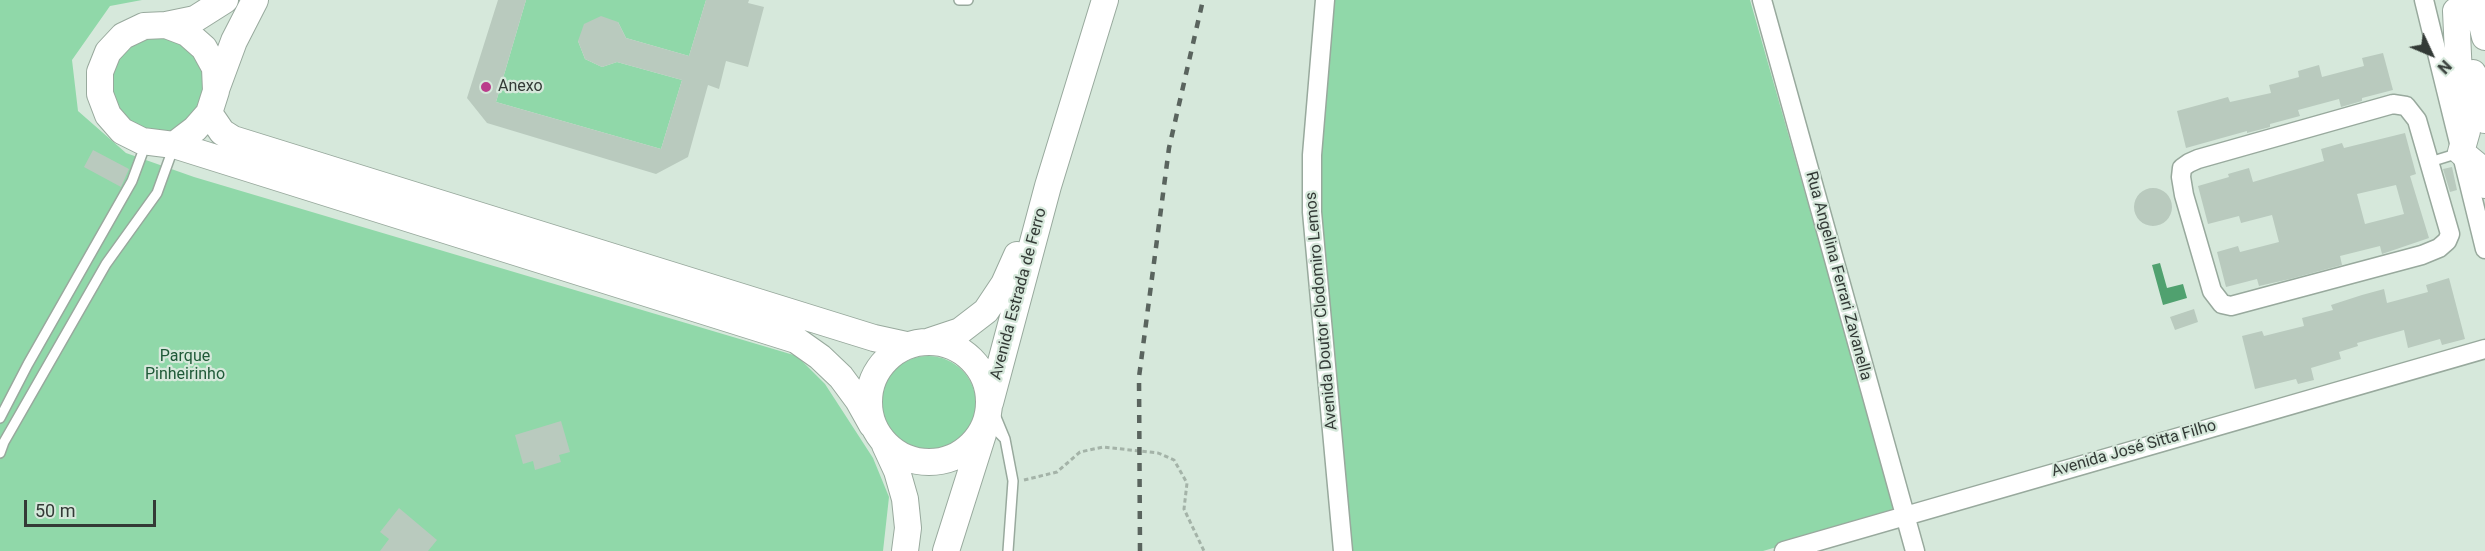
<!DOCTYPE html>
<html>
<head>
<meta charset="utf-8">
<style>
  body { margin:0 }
  #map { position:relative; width:2485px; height:551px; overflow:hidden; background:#d6e8db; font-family:Roboto,sans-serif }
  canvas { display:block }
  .north { position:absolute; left:2401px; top:24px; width:60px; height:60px; -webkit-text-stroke:4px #d6e8db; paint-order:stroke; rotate:134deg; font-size:16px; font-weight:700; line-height:24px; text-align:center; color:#333a36 }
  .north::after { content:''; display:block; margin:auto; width:21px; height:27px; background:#333a36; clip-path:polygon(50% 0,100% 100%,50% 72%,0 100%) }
  .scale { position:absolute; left:24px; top:500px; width:132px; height:27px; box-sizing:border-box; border:3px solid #333a36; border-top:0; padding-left:8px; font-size:18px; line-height:21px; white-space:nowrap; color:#333a36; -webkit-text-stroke:4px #d6e8db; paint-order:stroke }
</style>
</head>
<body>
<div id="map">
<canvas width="2485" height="551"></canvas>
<div class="north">N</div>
<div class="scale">50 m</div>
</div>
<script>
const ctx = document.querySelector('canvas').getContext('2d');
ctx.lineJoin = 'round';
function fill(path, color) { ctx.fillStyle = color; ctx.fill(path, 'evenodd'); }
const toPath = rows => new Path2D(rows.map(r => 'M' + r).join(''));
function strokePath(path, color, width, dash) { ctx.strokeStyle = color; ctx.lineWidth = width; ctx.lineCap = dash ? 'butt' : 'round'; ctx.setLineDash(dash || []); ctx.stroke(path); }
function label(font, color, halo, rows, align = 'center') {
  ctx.font = font + ' Roboto,sans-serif'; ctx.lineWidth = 4.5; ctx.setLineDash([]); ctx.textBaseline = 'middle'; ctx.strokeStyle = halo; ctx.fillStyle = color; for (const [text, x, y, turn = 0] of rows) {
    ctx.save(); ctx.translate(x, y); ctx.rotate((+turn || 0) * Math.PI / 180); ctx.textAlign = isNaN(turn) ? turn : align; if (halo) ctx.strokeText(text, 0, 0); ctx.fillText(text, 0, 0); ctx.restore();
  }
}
fill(toPath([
  [0,0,142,0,110,6,72,60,78,111,126,153,194,177,797,356,825,384,873,458,889,497,883,551,0,551],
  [526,0,706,0,689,56,626,38,618,22,578,41,585,59,602,67,617,62,682,80,661,149,496,102],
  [1332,0,1750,0,1896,512,1763,551,1349,551,1316,165],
  [147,33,186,39,208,71,202,109,170,132,151,133,132,126,118,112,109,94,116,56],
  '880 404a48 48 0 1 1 96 0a48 48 0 1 1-96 0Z'
]), '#90d8a9');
fill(toPath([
  [2160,263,2167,288,2183,284,2187,298,2163,305,2152,265]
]), '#50a16f');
fill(toPath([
  [498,0,526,0,496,102,661,149,682,80,617,62,602,67,585,59,578,41,584,24,601,16,618,22,626,38,689,56,706,0,749,0,748,3,764,7,748,67,726,61,719,89,708,85,688,157,656,174,487,123,467,98],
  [2383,53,2393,90,2362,98,2362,101,2341,107,2339,99,2298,110,2300,116,2270,124,2270,127,2247,133,2247,131,2186,148,2177,111,2228,97,2230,102,2271,93,2269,85,2299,77,2298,71,2319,65,2322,77,2364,66,2362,58],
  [2405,133,2416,174,2410,176,2429,238,2382,254,2380,246,2340,256,2342,265,2290,279,2259,286,2257,279,2226,287,2217,252,2238,246,2240,252,2279,242,2272,215,2241,223,2239,216,2208,224,2198,186,2229,177,2228,174,2249,168,2253,182,2324,161,2321,149,2342,143,2344,148],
  [2396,185,2404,214,2365,224,2357,194],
  [93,150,129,169,121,187,84,167],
  [2452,167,2457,190,2450,192,2443,169],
  '2134 207a19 19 0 1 1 38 0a19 19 0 1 1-38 0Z',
  [2449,278,2465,339,2442,345,2440,339,2408,348,2404,330,2357,343,2358,346,2339,352,2341,359,2311,368,2314,380,2298,384,2296,379,2255,389,2242,336,2262,331,2264,336,2304,326,2302,318,2333,310,2331,305,2362,295,2384,289,2387,303,2428,292,2426,285],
  [2194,309,2198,322,2175,330,2170,317],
  [561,421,570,452,559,455,561,462,535,470,533,461,523,464,515,435],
  [399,508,437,540,428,551,380,551,389,539,380,532]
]), '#b9cabe');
const lane = toPath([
  [959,0,968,0],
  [2430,162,2459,153],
  [0,418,28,364,132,181,142,154,142,143],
  [985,426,993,427,1005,439,991,405],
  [1005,439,1013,481,1008,551],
  [0,453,4,442,106,264,157,193,174,146]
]);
const street = toPath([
  [1325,0,1312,155,1312,212,1343,551],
  [1762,0,1915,551],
  [2424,0,2485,249],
  [2393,104,2406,106,2417,120,2450,234,2447,241,2439,248,2422,255,2231,306,2222,304,2212,291,2184,195,2181,177,2182,168,2189,163,2198,159,2393,104],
  [1784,551,2485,349]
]);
const secondary = toPath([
  [2476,0,2485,37],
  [2456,11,2459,76,2467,131,2461,152,2478,166,2485,185],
  [166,25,187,33,204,48,215,68,216,91,209,113,195,129,174,145,142,141,122,131,108,115,100,94,100,72,108,52,123,36,144,26,166,25],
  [166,25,195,19,225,0],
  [2473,73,2485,120],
  [217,87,234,41,255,0],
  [209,113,222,132,233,139,874,338,906,345],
  [174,145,796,340,820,357,841,377,858,400,872,425],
  [930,341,960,331,986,311,1004,284,1017,255],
  '869 402a60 60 0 1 1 120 0a60 60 0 1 1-120 0Z',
  [990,403,1048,186,1105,0],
  [885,445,897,471,905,499,908,528,905,551],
  [946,551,983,434]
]);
strokePath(lane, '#98a99d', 12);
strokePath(street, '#98a99d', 21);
strokePath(secondary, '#98a99d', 28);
strokePath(toPath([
  [1024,480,1057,472,1080,452,1103,447,1158,453,1174,460,1187,483,1184,509,1204,551]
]), '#a4b3a8', 3, [4.5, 3]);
strokePath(lane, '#fff', 9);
strokePath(street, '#fff', 18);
strokePath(secondary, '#fff', 26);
strokePath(toPath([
  [1140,551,1139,377,1169,148,1203,0]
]), '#5a645e', 4.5, [8, 8]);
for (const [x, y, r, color] of [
  [486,87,6,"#ba3c8b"]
]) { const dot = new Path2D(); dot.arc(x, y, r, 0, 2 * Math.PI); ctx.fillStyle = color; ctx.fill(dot); strokePath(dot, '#d6e8db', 2); }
label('16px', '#333a36', '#d6e8db', [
  ["Anexo",498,87]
], 'left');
label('16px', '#333a36', '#d6e8db', [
  ["Rua Angelina Ferrari Zavanella",1838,276,75],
  ["Avenida Estrada de Ferro",1019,294,-75],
  ["Avenida Doutor Clodomiro Lemos",1322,311,-95],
  ["Avenida José Sitta Filho",2134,449,-16]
]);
label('16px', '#1f5a38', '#d6e8db', [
  ["Parque",185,357],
  ["Pinheirinho",185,375]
]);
</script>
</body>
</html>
